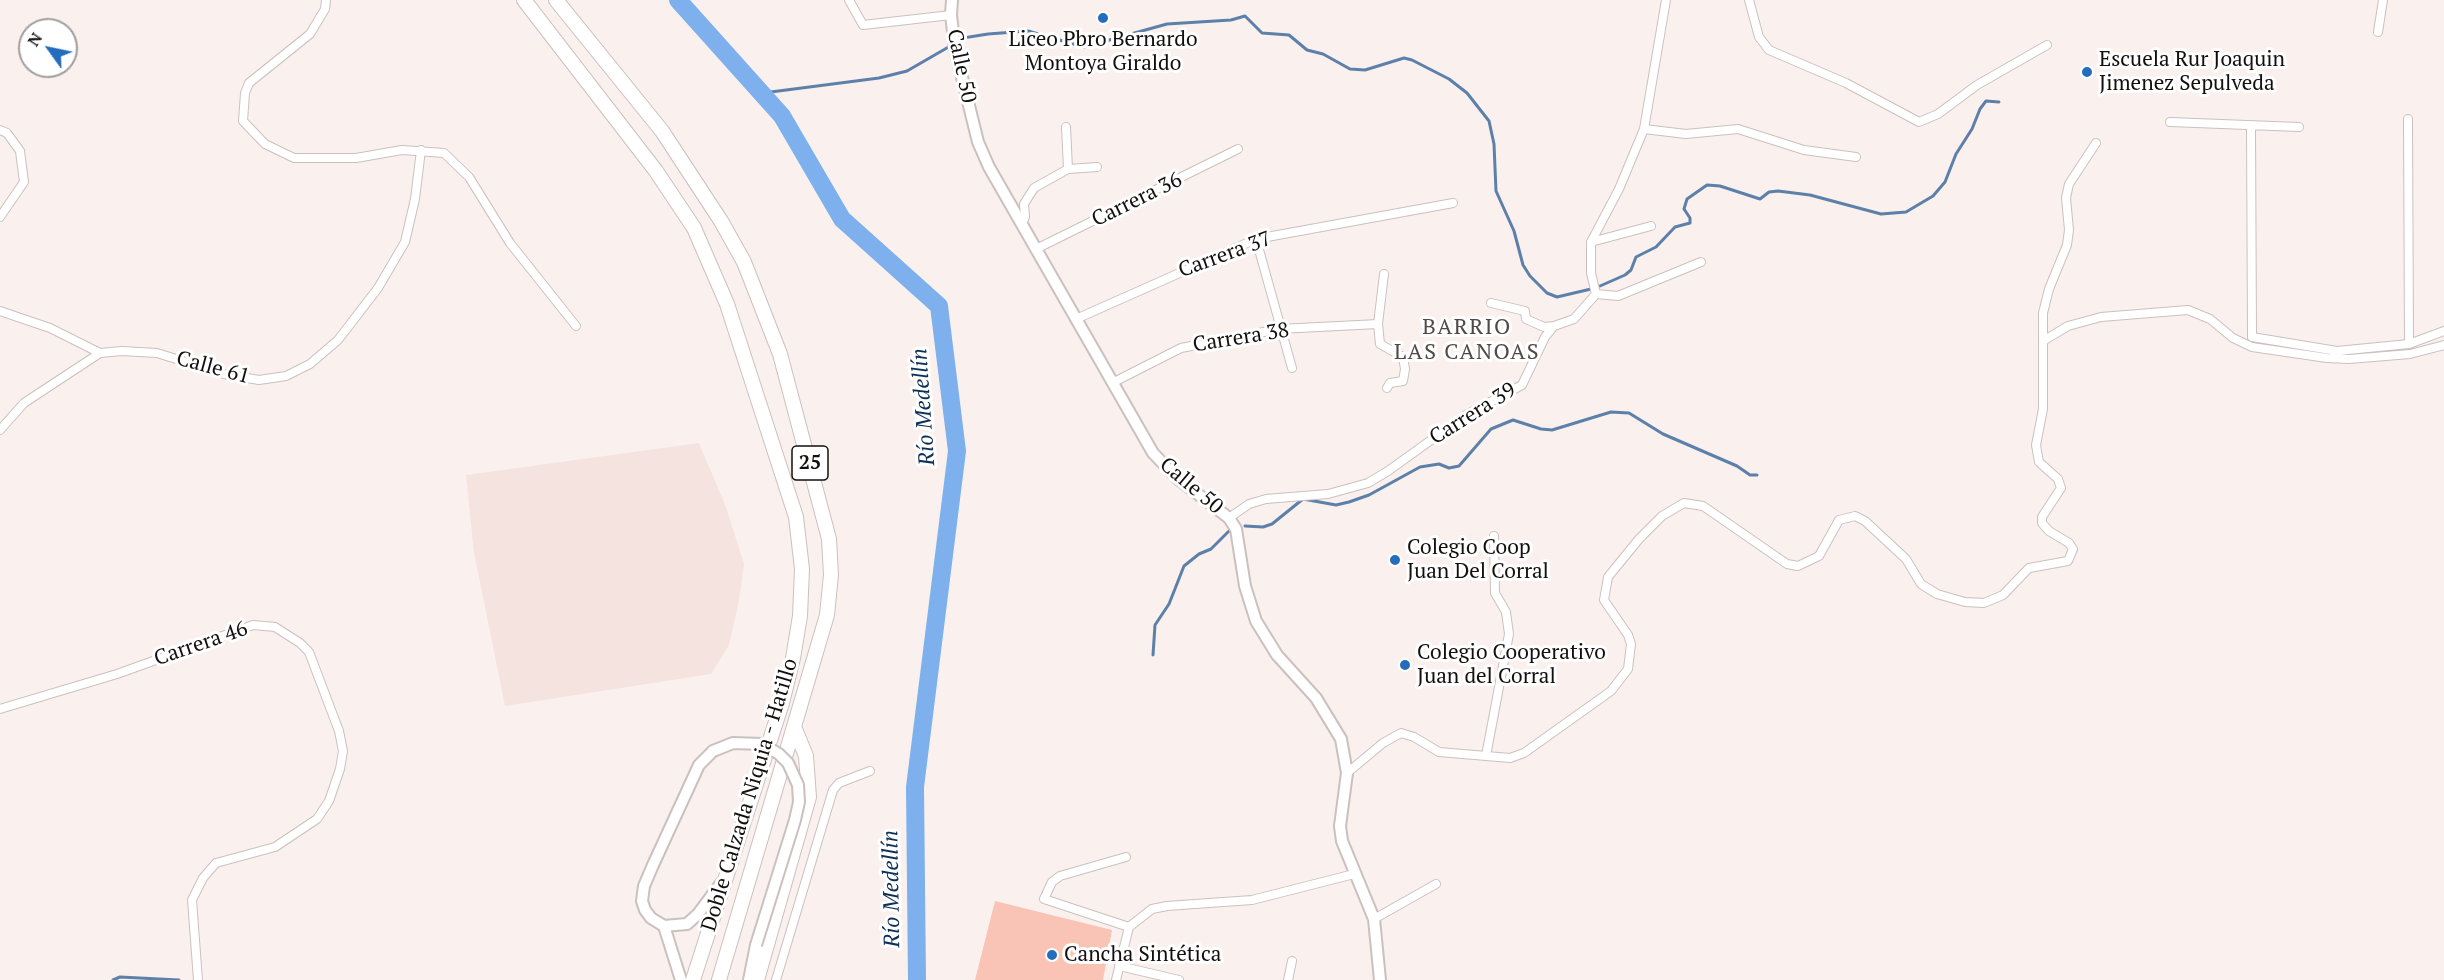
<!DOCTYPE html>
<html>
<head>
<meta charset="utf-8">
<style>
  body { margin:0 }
  #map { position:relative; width:2444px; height:980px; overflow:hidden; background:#faf1ee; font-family:"PT Serif",serif }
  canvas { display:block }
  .north { position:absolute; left:18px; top:18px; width:60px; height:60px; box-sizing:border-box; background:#fff; border:2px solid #a09f9f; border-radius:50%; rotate:303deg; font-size:16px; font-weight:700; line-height:24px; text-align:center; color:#120f0e }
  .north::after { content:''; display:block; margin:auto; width:21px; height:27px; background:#246dbd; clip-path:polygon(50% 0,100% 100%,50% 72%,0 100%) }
</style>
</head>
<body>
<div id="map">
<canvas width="2444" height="980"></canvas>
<div class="north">N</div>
</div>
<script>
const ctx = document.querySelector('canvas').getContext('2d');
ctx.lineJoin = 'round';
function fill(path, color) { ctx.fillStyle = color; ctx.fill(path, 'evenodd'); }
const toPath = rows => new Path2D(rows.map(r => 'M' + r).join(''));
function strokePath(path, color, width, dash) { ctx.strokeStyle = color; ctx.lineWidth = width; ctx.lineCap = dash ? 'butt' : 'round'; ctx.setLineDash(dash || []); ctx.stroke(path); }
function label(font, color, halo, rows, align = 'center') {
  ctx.font = font + ' "PT Serif",serif'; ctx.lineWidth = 6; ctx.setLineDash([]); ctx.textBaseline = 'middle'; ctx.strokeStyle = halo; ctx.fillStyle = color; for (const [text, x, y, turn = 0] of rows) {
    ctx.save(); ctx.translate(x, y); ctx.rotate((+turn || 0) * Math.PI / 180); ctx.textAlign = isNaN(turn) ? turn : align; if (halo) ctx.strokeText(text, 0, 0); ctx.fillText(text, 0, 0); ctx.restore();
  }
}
fill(toPath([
  [699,443,726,507,744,564,739,601,729,645,711,674,505,706,474,553,466,475]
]), '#f5e3df');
fill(toPath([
  [995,901,1112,930,1103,980,975,980]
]), '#f9c4b5');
strokePath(toPath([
  [957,42,963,38,988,34,1028,31,1084,47,1167,24,1231,20,1245,16,1262,33,1289,35,1307,50,1323,54,1350,69,1365,70,1404,58,1412,60,1449,79,1467,93,1489,121,1494,144,1496,191,1514,231,1523,265,1530,276,1547,293,1557,297,1591,289],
  [763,93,879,78,907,71,952,45],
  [1600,286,1625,275,1631,270,1636,257,1656,247,1675,227,1690,223,1690,218,1684,209,1687,199,1707,185,1720,186,1760,199,1769,192,1778,191,1810,195,1881,214,1906,212,1933,196,1945,182,1956,154,1972,129,1980,109,1986,101,1999,102],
  [1245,526,1263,527,1272,524,1303,499,1336,505,1349,502,1369,495,1420,467,1439,464,1449,468,1459,466,1491,429,1513,420,1541,429,1552,430,1611,412,1629,413,1663,434,1737,466,1750,475,1757,475],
  [1153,655,1155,625,1169,604,1184,566,1199,554,1211,549,1230,530],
  [113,980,120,977,179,980]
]), '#5d80aa', 3);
strokePath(toPath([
  [678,0,782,116,842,219,939,306,957,451,915,787,917,980]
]), '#7db0ed', 18);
const street = toPath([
  [326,0,325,9,310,34,249,83,245,93,243,121,265,144,294,158,356,158,402,150,444,153,469,177,510,243,576,326],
  [849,0,863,25,951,15],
  [1749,0,1759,37,1769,50,1846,83,1919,122,1938,114,1977,85,2047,45],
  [2378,32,2383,0],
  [2408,119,2409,344],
  [2170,122,2299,127],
  [2251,126,2252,337,2337,351,2409,344,2444,331],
  [1066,127,1068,169],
  [1644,129,1686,134,1738,129,1804,150,1856,157],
  [0,130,7,133,20,151,24,182,0,217],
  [1022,224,1025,217,1024,204,1034,188,1068,169,1097,167],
  [1256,239,1292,368],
  [1591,242,1651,226],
  [1036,249,1238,149],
  [1384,274,1378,324,1380,344,1403,357,1405,369,1403,381,1390,383,1387,388],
  [1596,294,1618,296,1701,262],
  [1491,303,1525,311,1526,319,1544,327,1554,326],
  [0,311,50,328,100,353],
  [1076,319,1256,239,1453,203],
  [2043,341,2068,326,2101,317,2188,310,2210,319,2233,338,2252,347,2327,358,2349,359,2410,354,2444,345],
  [1112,383,1181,348,1279,329,1378,324],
  [0,430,24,403,100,353,122,351,157,353,224,374,259,380,286,376,310,364,338,340,378,288,405,242,415,199,421,150],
  [1229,518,1249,504,1266,499,1328,494,1368,483,1388,471,1466,415,1522,385,1545,337,1554,326,1574,319,1596,294,1591,273,1591,242,1619,189,1644,129,1666,0],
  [0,709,117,674,253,625,275,627,300,643,309,652,339,731,343,751,340,769,329,801,317,819,275,847,216,863,203,878,192,900,198,980],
  [1486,756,1509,634,1506,612,1495,593,1494,536],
  [1347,773,1383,743,1401,733,1414,737,1439,752,1510,758,1524,753,1611,691,1628,669,1631,644,1628,635,1604,600,1608,577,1639,539,1662,516,1684,503,1703,506,1787,564,1798,566,1819,556,1839,520,1855,516,1865,521,1906,559,1921,584,1937,594,1965,602,1984,603,2003,595,2029,568,2068,561,2073,549,2069,543,2049,531,2042,523,2042,517,2061,488,2058,479,2039,462,2036,445,2043,409,2043,313,2049,289,2067,245,2069,230,2066,198,2069,184,2096,143],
  [1126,857,1060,876,1052,882,1044,899,1129,927],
  [1374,919,1436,884],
  [1129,927,1152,909,1167,906,1252,900,1354,874],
  [1119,966,1179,980],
  [776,980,833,790,839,783,870,771],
  [1116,980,1129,927],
  [1288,980,1292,961]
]);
const secondary = toPath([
  [952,0,951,15,955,49,978,142,989,167,1153,453,1178,479,1229,518,1236,529,1245,586,1256,621,1277,655,1316,698,1341,739,1347,773,1340,826,1342,841,1374,919,1380,980],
  [713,751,699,765,653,865,644,886,642,901,645,910,651,918,664,926,687,924,698,914,722,882],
  [664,926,681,980],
  [749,980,756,945]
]);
const highway = toPath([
  [524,0,656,171,694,228,727,304,796,517,802,569,800,616,793,658,782,703,693,980],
  [556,0,662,131,721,221,744,262,780,354,829,539,831,575,827,615,719,980],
  [757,980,809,797,806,756,795,729]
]);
strokePath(street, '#cac1bf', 10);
strokePath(secondary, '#cac1bf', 14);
strokePath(highway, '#cac1bf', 16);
strokePath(street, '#fff', 8);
strokePath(secondary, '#fff', 10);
strokePath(highway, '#fff', 14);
const secondaryBridge = toPath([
  [713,751,733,743,762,744,779,754,788,763,798,785,799,802,795,820,756,945]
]);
strokePath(secondaryBridge, '#cac1bf', 14, []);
strokePath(secondaryBridge, '#fff', 10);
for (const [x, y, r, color] of [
  [1103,18,6,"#246dbd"],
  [2087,72,6,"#246dbd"],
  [1395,560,6,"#246dbd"],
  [1405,665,6,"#246dbd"],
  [1052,955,6,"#246dbd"]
]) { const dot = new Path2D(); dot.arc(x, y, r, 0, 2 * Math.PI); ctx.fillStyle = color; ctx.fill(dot); strokePath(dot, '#fff', 2); }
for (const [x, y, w] of [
  [810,463,36]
]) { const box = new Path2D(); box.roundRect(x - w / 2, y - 17, w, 34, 4.5); ctx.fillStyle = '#fff'; ctx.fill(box); strokePath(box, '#120f0e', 1.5); }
label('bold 20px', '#120f0e', null, [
  ["25",810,463]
]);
label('21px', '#120f0e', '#fff', [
  ["Liceo Pbro Bernardo",1103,40,"center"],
  ["Montoya Giraldo",1103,64,"center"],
  ["Escuela Rur Joaquin",2099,60],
  ["Jimenez Sepulveda",2099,84],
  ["Colegio Coop",1407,548],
  ["Juan Del Corral",1407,572],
  ["Colegio Cooperativo",1417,653],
  ["Juan del Corral",1417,677],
  ["Cancha Sintética",1064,955]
], 'left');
label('21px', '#120f0e', '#fff', [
  ["Calle 50",961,66,78],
  ["Carrera 36",1137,200,-26],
  ["Carrera 37",1225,255,-20],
  ["Carrera 38",1241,338,-9],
  ["Calle 61",213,368,15],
  ["Carrera 39",1473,414,-32],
  ["Calle 50",1191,486,40],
  ["Carrera 46",201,644,-19],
  ["Doble Calzada Niquia - Hatillo",750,795,-73]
]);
ctx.letterSpacing = '1.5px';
label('22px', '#504947', '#fff', [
  ["BARRIO",1467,328],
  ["LAS CANOAS",1467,353]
]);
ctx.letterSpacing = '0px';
label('italic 22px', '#0d3056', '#fff', [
  ["Río Medellín",924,407,-94],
  ["Río Medellín",892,889,-91]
]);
</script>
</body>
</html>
